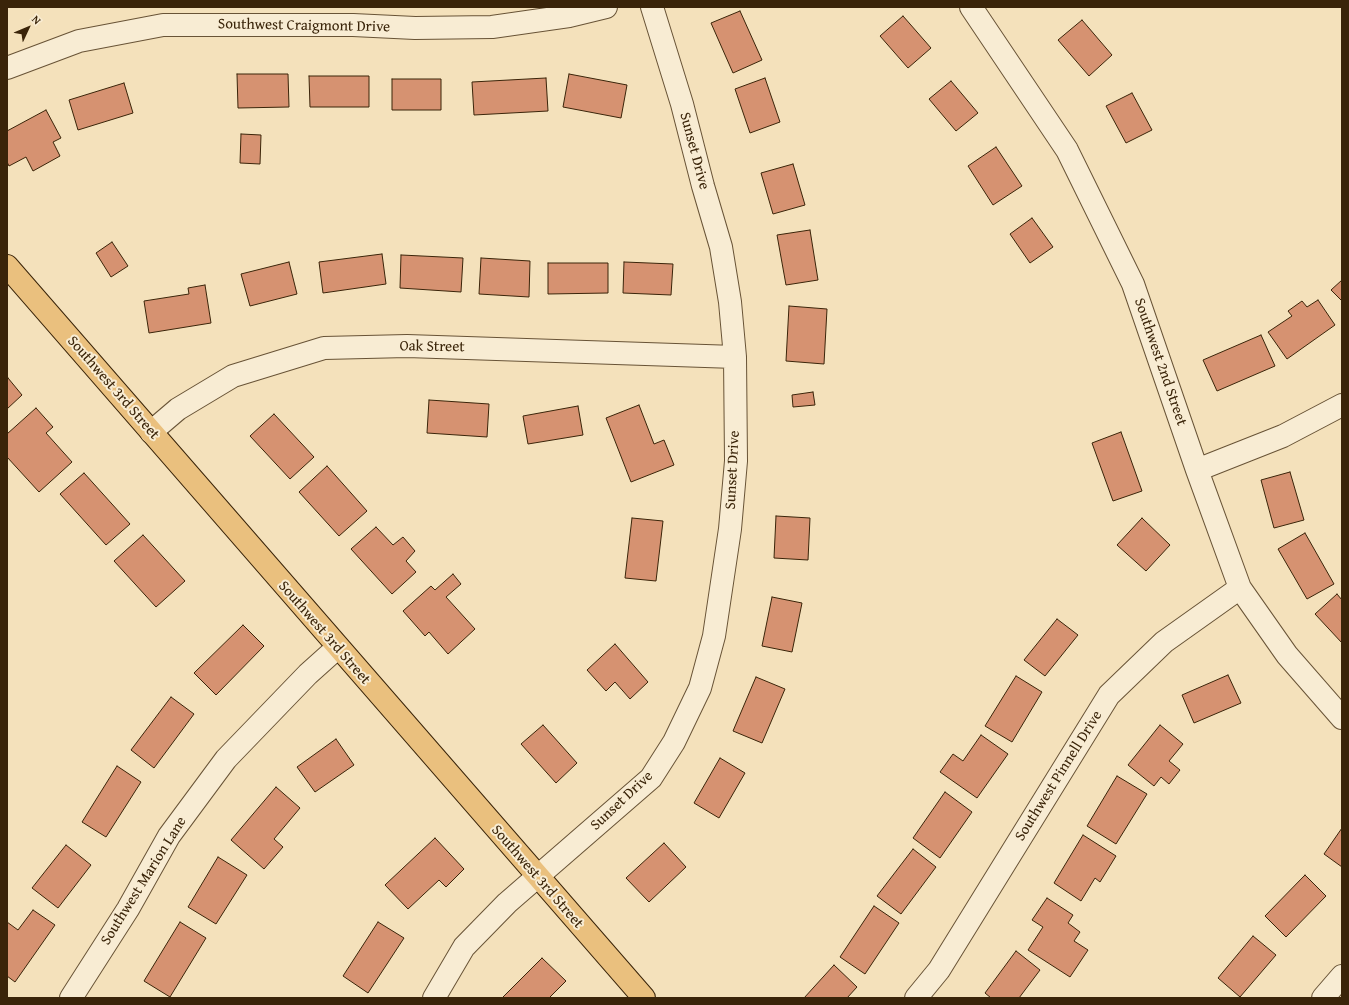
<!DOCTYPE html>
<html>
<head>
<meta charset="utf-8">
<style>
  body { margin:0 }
  #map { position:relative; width:1349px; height:1005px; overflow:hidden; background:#f4e1bb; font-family:"Gentium Book Plus",serif }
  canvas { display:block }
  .frame { position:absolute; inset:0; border:8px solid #3a2409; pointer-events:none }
  .north { position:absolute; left:8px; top:8px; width:40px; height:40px; -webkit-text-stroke:3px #f8ecd3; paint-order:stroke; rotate:46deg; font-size:11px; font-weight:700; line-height:16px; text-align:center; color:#3a2409 }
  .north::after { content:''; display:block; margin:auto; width:14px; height:18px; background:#3a2409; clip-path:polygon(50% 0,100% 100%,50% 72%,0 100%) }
</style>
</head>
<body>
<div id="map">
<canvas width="1349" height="1005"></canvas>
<div class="frame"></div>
<div class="north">N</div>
</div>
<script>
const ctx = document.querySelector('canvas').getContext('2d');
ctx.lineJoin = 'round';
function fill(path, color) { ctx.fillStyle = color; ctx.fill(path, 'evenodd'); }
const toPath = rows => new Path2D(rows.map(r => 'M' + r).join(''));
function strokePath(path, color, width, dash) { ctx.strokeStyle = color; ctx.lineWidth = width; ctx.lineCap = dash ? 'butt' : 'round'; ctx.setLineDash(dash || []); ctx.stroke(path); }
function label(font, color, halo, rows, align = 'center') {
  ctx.font = font + ' "Gentium Book Plus",serif'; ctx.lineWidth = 4; ctx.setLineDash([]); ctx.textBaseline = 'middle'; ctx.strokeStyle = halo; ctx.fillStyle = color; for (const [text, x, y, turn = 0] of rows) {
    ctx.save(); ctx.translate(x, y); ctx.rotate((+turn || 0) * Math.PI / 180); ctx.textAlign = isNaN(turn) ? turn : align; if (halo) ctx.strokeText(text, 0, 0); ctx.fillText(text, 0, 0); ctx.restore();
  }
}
const building = toPath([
  [740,11,762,60,733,73,711,23,740,11],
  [903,16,931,48,908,68,880,36,903,16],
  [1082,20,1112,55,1089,76,1058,40,1082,20],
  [237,74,288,74,289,107,238,108,237,74],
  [569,74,627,85,621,118,563,107,569,74],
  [309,76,369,76,369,107,310,107,309,76],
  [546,78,548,111,474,115,472,82,546,78],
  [765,78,780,122,750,133,735,89,765,78],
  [392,79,441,79,441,110,392,110,392,79],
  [951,81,978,113,956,131,929,99,951,81],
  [124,83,133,113,78,130,69,100,124,83],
  [1132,93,1152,130,1126,143,1106,106,1132,93],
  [46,110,61,138,53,142,60,156,33,171,26,157,9,166,7,162,7,131,46,110],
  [241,134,261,135,260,164,240,163,241,134],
  [996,147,1022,186,993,205,968,166,996,147],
  [793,164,805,205,773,214,761,173,793,164],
  [1032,218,1053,247,1030,263,1010,234,1032,218],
  [810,230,818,280,786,285,777,235,810,230],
  [112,242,128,266,111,277,96,253,112,242],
  [382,254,386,284,323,293,319,262,382,254],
  [401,255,463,258,461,292,400,288,401,255],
  [481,258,530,261,529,297,479,294,481,258],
  [289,262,297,294,250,306,241,274,289,262],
  [624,262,673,264,671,295,623,293,624,262],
  [548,263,608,263,608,293,548,294,548,263],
  [1342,280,1342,301,1331,290,1342,280],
  [205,285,211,323,149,333,144,301,189,294,188,288,205,285],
  [1318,300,1335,325,1287,359,1268,332,1292,316,1288,311,1302,301,1307,307,1318,300],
  [789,306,827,309,824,364,786,361,789,306],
  [1261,335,1275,366,1217,391,1203,360,1261,335],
  [8,378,22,395,7,409,7,379,8,378],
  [813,392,815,405,793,407,792,395,813,392],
  [429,400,489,404,487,437,427,433,429,400],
  [639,405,654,444,664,440,674,465,631,482,606,418,639,405],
  [578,406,583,435,528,444,523,416,578,406],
  [36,408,53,427,46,433,72,462,39,492,7,457,7,434,36,408],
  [274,414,314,457,290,479,250,436,274,414],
  [1121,432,1142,491,1113,501,1092,443,1121,432],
  [327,466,367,511,339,536,299,492,327,466],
  [1290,472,1304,520,1274,528,1261,480,1290,472],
  [84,473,130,524,106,545,60,494,84,473],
  [776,516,810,518,808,560,774,558,776,516],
  [632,518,663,521,656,581,625,578,632,518],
  [1142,518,1170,545,1146,571,1117,545,1142,518],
  [376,527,393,545,403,537,415,551,406,561,416,572,392,594,351,549,376,527],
  [1305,533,1334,584,1307,599,1278,549,1305,533],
  [143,535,185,581,156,607,114,561,143,535],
  [453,574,461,584,446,597,475,629,448,654,429,632,425,636,403,611,431,586,435,590,453,574],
  [1337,594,1342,600,1342,643,1315,614,1337,594],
  [772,597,802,603,792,652,762,646,772,597],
  [1057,619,1078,635,1045,676,1024,660,1057,619],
  [243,625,264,646,216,695,194,673,243,625],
  [615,644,648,682,630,699,615,682,606,691,587,670,615,644],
  [1228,675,1241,703,1194,723,1182,695,1228,675],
  [1016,676,1042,692,1012,742,985,726,1016,676],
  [756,677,785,689,762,743,733,731,756,677],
  [171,697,194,714,154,768,131,750,171,697],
  [543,725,577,763,556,783,521,744,543,725],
  [1160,725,1183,744,1169,761,1180,770,1169,784,1161,777,1154,786,1128,765,1160,725],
  [981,735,1008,754,977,798,940,772,953,754,963,761,981,735],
  [336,739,354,765,315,792,297,767,336,739],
  [720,758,745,773,719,818,694,803,720,758],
  [117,766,141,782,106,837,82,822,117,766],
  [1117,776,1147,794,1116,844,1087,826,1117,776],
  [276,787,300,808,274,839,283,847,264,869,231,840,276,787],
  [945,792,972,812,940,858,913,838,945,792],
  [1342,828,1342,867,1324,854,1342,828],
  [1083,835,1116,856,1100,882,1095,878,1081,901,1054,883,1083,835],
  [435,838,464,869,446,887,439,880,408,909,385,885,435,838],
  [664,843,686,867,649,902,626,878,664,843],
  [66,845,91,865,58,908,32,888,66,845],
  [913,849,936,867,901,914,877,896,913,849],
  [218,857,247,875,216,924,188,907,218,857],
  [1305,875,1326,896,1286,937,1265,916,1305,875],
  [1047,898,1073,915,1068,923,1080,932,1074,941,1088,950,1070,977,1028,950,1043,927,1032,920,1047,898],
  [874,906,899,923,865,974,840,957,874,906],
  [33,910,55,925,15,982,7,976,7,922,18,930,33,910],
  [180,922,206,938,170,997,144,981,180,922],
  [378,922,404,938,368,993,343,976,378,922],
  [1253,936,1276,955,1240,997,1218,978,1253,936],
  [1016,951,1040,970,1019,998,991,998,985,993,1016,951],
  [542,958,566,981,549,998,502,998,542,958],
  [834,965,857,987,847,998,804,998,834,965]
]);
fill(building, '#d69271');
strokePath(building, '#3a2409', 1);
const minor = toPath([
  [971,7,1067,150,1133,284,1197,470,1240,588,1287,655,1342,718],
  [7,68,79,41,163,25,353,25,415,28,492,27,569,16,606,7],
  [151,432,178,409,233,376,324,348,407,346,735,357],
  [1197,470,1283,436,1342,405],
  [71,998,128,909,169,836,226,759,308,674,337,648],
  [434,998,464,947,507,903,651,778,674,742,700,688,714,636,730,529,736,461,735,357,730,302,721,247,703,186,682,104,652,7],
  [916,998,939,970,1109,695,1164,642,1240,588],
  [1323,998,1342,976]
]);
const major = toPath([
  [7,266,644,998]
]);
strokePath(minor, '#685336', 24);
strokePath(major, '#3a2409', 24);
strokePath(minor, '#f8ecd3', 22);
strokePath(major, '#eac07e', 22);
label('15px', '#3a2409', '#f8ecd3', [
  ["Southwest Craigmont Drive",304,26,1],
  ["Sunset Drive",694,151,75],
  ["Oak Street",432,347,1],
  ["Southwest 2nd Street",1160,362,71],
  ["Southwest 3rd Street",113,388,49],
  ["Sunset Drive",733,470,-87],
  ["Southwest 3rd Street",324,633,49],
  ["Southwest Pinnell Drive",1059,776,-58],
  ["Sunset Drive",622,801,-43],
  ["Southwest 3rd Street",537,877,49],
  ["Southwest Marion Lane",144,881,-58]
]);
</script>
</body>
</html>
